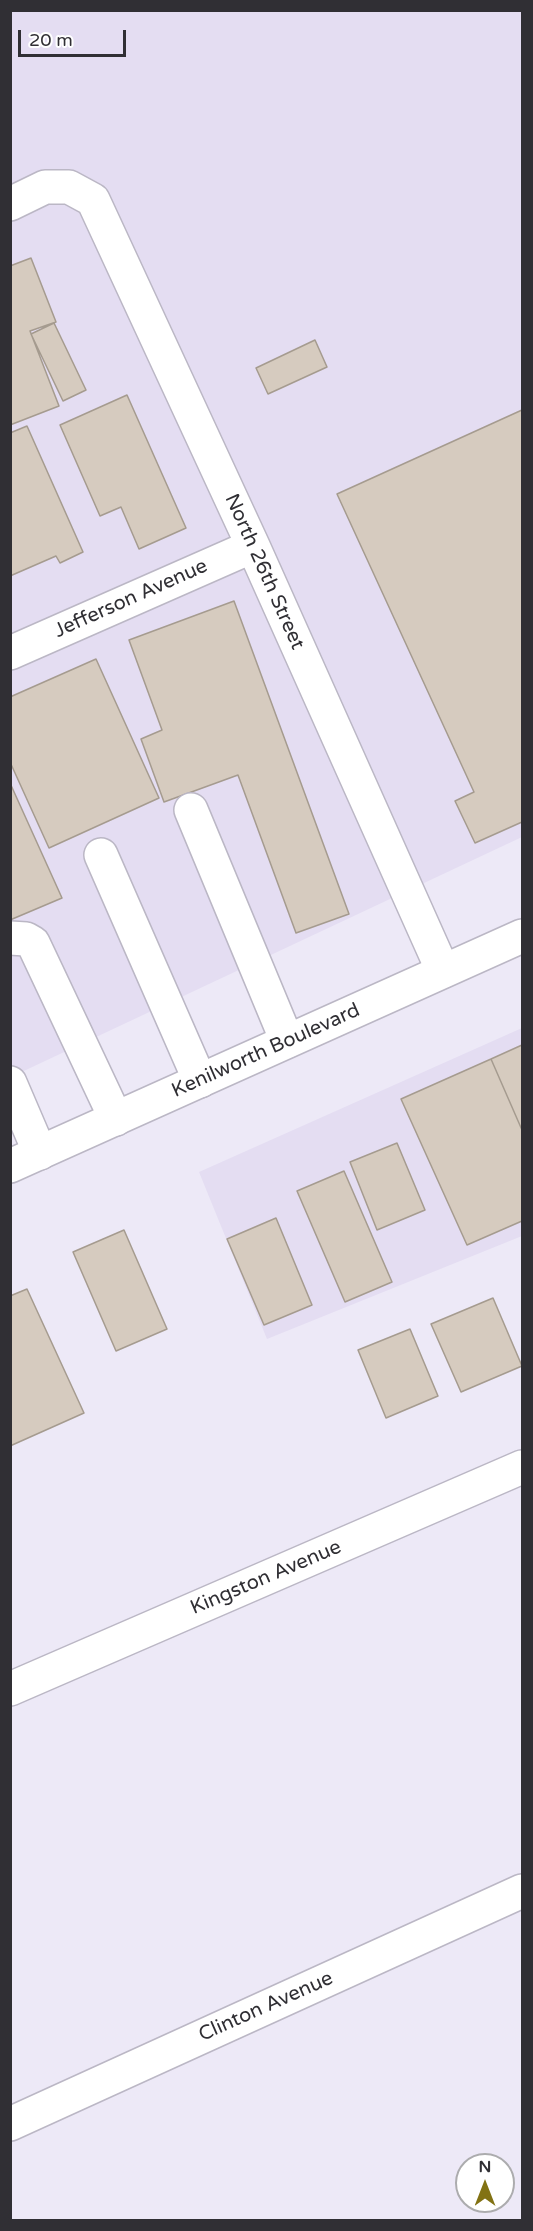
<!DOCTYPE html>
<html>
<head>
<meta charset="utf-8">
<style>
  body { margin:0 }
  #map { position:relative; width:533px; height:2231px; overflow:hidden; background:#ede9f7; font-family:"Varela Round",sans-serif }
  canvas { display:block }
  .frame { position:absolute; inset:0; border:12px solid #302f34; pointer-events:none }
  .north { position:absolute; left:455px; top:2153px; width:60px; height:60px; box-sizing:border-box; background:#fff; border:2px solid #acacae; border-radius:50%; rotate:0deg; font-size:16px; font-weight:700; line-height:24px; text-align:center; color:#302f34 }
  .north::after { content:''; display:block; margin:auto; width:21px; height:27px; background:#827213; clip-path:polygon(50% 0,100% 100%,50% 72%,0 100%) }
  .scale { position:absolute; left:18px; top:30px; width:108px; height:27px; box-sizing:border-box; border:3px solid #302f34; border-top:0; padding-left:8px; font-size:18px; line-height:21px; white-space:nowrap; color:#302f34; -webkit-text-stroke:4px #fff; paint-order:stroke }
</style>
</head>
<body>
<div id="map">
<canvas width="533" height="2231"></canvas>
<div class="frame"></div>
<div class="north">N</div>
<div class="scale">20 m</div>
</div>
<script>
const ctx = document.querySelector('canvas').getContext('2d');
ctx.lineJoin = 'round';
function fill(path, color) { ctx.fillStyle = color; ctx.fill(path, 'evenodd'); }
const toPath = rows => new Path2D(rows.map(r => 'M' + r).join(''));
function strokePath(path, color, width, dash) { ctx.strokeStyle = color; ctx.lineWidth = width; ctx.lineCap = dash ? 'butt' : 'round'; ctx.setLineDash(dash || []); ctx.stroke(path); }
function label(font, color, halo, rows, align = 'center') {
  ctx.font = font + ' "Varela Round",sans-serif'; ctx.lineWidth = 4.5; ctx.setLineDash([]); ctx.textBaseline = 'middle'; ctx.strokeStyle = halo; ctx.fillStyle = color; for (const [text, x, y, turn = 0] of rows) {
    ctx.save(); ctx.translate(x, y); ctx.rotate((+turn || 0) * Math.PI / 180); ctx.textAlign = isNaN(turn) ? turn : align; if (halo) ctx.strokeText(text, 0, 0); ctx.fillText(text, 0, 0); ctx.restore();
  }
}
fill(toPath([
  [10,11,522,11,522,837,11,1077],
  [522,1028,522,1236,267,1339,199,1172]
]), '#e4ddf2');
const building = toPath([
  [31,258,56,322,30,331,59,406,10,425,10,266,31,258],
  [54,323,86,390,63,401,31,334,54,323],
  [315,340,327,367,268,394,256,368,315,340],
  [127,395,186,528,139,549,121,507,100,516,60,425,127,395],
  [522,410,522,822,475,843,455,801,474,792,337,494,522,410],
  [27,426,83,552,60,563,56,556,10,576,10,433,27,426],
  [234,601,349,914,296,933,238,775,164,802,141,739,162,730,129,640,234,601],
  [96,659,159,798,49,848,10,762,10,697,96,659],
  [10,783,62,898,10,920,10,783],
  [522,1045,522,1130,491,1059,522,1045],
  [491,1059,522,1130,522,1221,467,1245,401,1099,491,1059],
  [397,1143,425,1210,377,1230,350,1162,397,1143],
  [344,1171,392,1282,345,1302,297,1191,344,1171],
  [276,1218,312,1305,264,1325,227,1239,276,1218],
  [124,1230,167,1329,116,1351,73,1252,124,1230],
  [27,1289,84,1413,10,1446,10,1296,27,1289],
  [493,1298,522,1366,461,1392,431,1324,493,1298],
  [410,1329,438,1396,386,1418,358,1350,410,1329]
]);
fill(building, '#d6cbbf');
strokePath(building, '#a59b8f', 1.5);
const minor = toPath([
  [10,204,45,187,69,187,93,200,253,546,443,971],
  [10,653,253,546],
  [191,810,287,1041],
  [101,855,200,1081],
  [10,938,26,939,33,943,116,1119],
  [10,1083,40,1153],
  [10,1689,522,1467],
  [10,2124,522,1891]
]);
const major = toPath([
  [10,1166,522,936]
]);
strokePath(minor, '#bbb7c5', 36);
strokePath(major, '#bbb7c5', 36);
strokePath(minor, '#fff', 33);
strokePath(major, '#fff', 33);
label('20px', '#302f34', '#fff', [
  ["North 26th Street",264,572,66],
  ["Jefferson Avenue",131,599,-24],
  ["Kenilworth Boulevard",266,1051,-24],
  ["Kingston Avenue",266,1578,-23],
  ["Clinton Avenue",266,2007,-24]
]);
</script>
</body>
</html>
